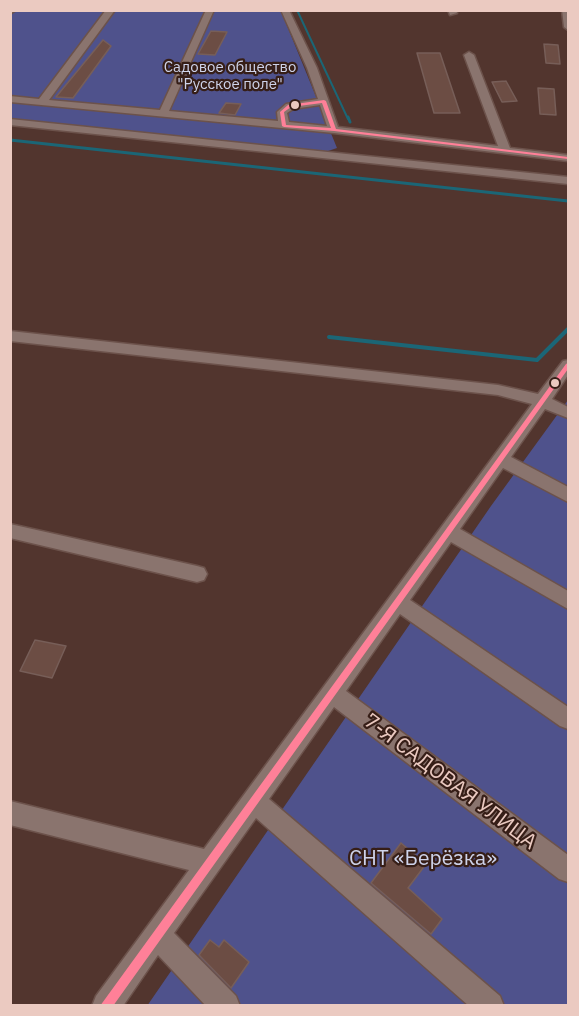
<!DOCTYPE html>
<html>
<head>
<meta charset="utf-8">
<style>
  body { margin:0 }
  #map { position:relative; width:579px; height:1016px; overflow:hidden; background:#52352e; font-family:"IBM Plex Sans",sans-serif }
  canvas { display:block }
  .frame { position:absolute; inset:0; border:12px solid #ebcac1; pointer-events:none }
</style>
</head>
<body>
<div id="map">
<canvas width="579" height="1016"></canvas>
<div class="frame"></div>
</div>
<script>
const ctx = document.querySelector('canvas').getContext('2d');
ctx.lineJoin = 'round';
function fill(path, color) { ctx.fillStyle = color; ctx.fill(path, 'evenodd'); }
const toPath = rows => new Path2D(rows.map(r => 'M' + r).join(''));
function strokePath(path, color, width, dash) { ctx.strokeStyle = color; ctx.lineWidth = width; ctx.lineCap = dash ? 'butt' : 'round'; ctx.setLineDash(dash || []); ctx.stroke(path); }
function label(font, color, halo, rows, align = 'center') {
  ctx.font = font + ' "IBM Plex Sans",sans-serif'; ctx.lineWidth = 4.5; ctx.setLineDash([]); ctx.textBaseline = 'middle'; ctx.strokeStyle = halo; ctx.fillStyle = color; for (const [text, x, y, turn = 0] of rows) {
    ctx.save(); ctx.translate(x, y); ctx.rotate((+turn || 0) * Math.PI / 180); ctx.textAlign = isNaN(turn) ? turn : align; if (halo) ctx.strokeText(text, 0, 0); ctx.fillText(text, 0, 0); ctx.restore();
  }
}
fill(toPath([
  [11,11,281,11,337,148,325,152,11,119],
  [568,400,568,1005,147,1006,491,506]
]), '#4f528c');
strokePath(toPath([
  [297,10,348,119]
]), '#1b6676', 2);
strokePath(toPath([
  [348,117,350,122],
  [10,140,568,201]
]), '#1b6676', 3);
strokePath(toPath([
  [329,337,537,360,568,329]
]), '#1b6676', 4);
const building = toPath([
  [211,31,227,32,215,55,198,54,211,31],
  [103,40,111,46,73,98,56,97,103,40],
  [544,44,558,45,560,64,546,63,544,44],
  [417,53,440,53,460,113,434,113,417,53],
  [506,81,517,101,502,102,492,82,506,81],
  [538,88,554,89,556,115,540,114,538,88],
  [226,103,241,104,235,115,219,113,226,103],
  [35,640,66,646,52,678,20,671,35,640],
  [401,843,426,864,408,888,442,919,431,934,371,883,401,843],
  [210,940,219,947,224,940,249,962,231,988,199,955,210,940]
]);
fill(building, '#6c4d44');
strokePath(building, '#775e58', 1.5);
const minor = toPath([
  [10,10,16,10,10,14,10,10],
  [106,10,115,10,49,100,160,110,206,10,214,10,169,111,278,121,277,112,286,104,318,99,307,68,281,10,289,10,317,68,338,127,498,146,464,55,469,52,474,55,510,148,568,155,568,161,334,133,10,102,10,96,39,99,106,10],
  [320,105,327,126,289,122,287,113,293,109,320,105],
  [448,10,456,10,457,13,450,15,448,10],
  [562,10,568,10,568,30,564,27,562,10],
  [10,119,568,177,568,184,10,125,10,119],
  [10,331,498,385,538,394,563,361,568,360,568,375,552,399,568,407,568,418,545,409,511,457,568,487,568,502,503,468,460,529,568,591,568,609,451,542,410,600,568,707,568,729,560,726,400,614,346,691,568,855,568,882,559,879,334,707,269,799,500,996,504,1006,469,1006,256,818,174,933,236,996,240,1006,206,1006,158,955,123,1006,92,1006,96,996,189,870,10,825,10,801,204,849,532,404,498,395,10,341,10,331],
  [10,524,197,566,204,568,207,574,204,580,197,582,10,538,10,524]
]);
strokePath(minor, '#6c524b', 3);
fill(minor, '#8a746e');
fill(toPath([
  [324,100,326,101,336,129,568,157,568,159,334,131,284,127,282,126,280,112,288,105,324,100],
  [322,103,331,128,286,125,284,112,291,107,322,103],
  [568,363,568,369,113,1006,100,1006,566,364,568,363]
]), '#ff8098');
for (const [x, y, r, color] of [
  [295,105,5,"#ebcac1"],
  [555,383,5,"#ebcac1"]
]) { const dot = new Path2D(); dot.arc(x, y, r, 0, 2 * Math.PI); ctx.fillStyle = color; ctx.fill(dot); strokePath(dot, '#361e17', 2); }
label('15px', '#ced3ea', '#361e17', [
  ["Садовое общество",230,68],
  ["\"Русское поле\"",230,85]
]);
label('21px', '#ebcac1', '#361e17', [
  ["7-Я САДОВАЯ УЛИЦА",450,782,37]
]);
label('21px', '#ced3ea', '#361e17', [
  ["СНТ «Берёзка»",423,859]
]);
</script>
</body>
</html>
